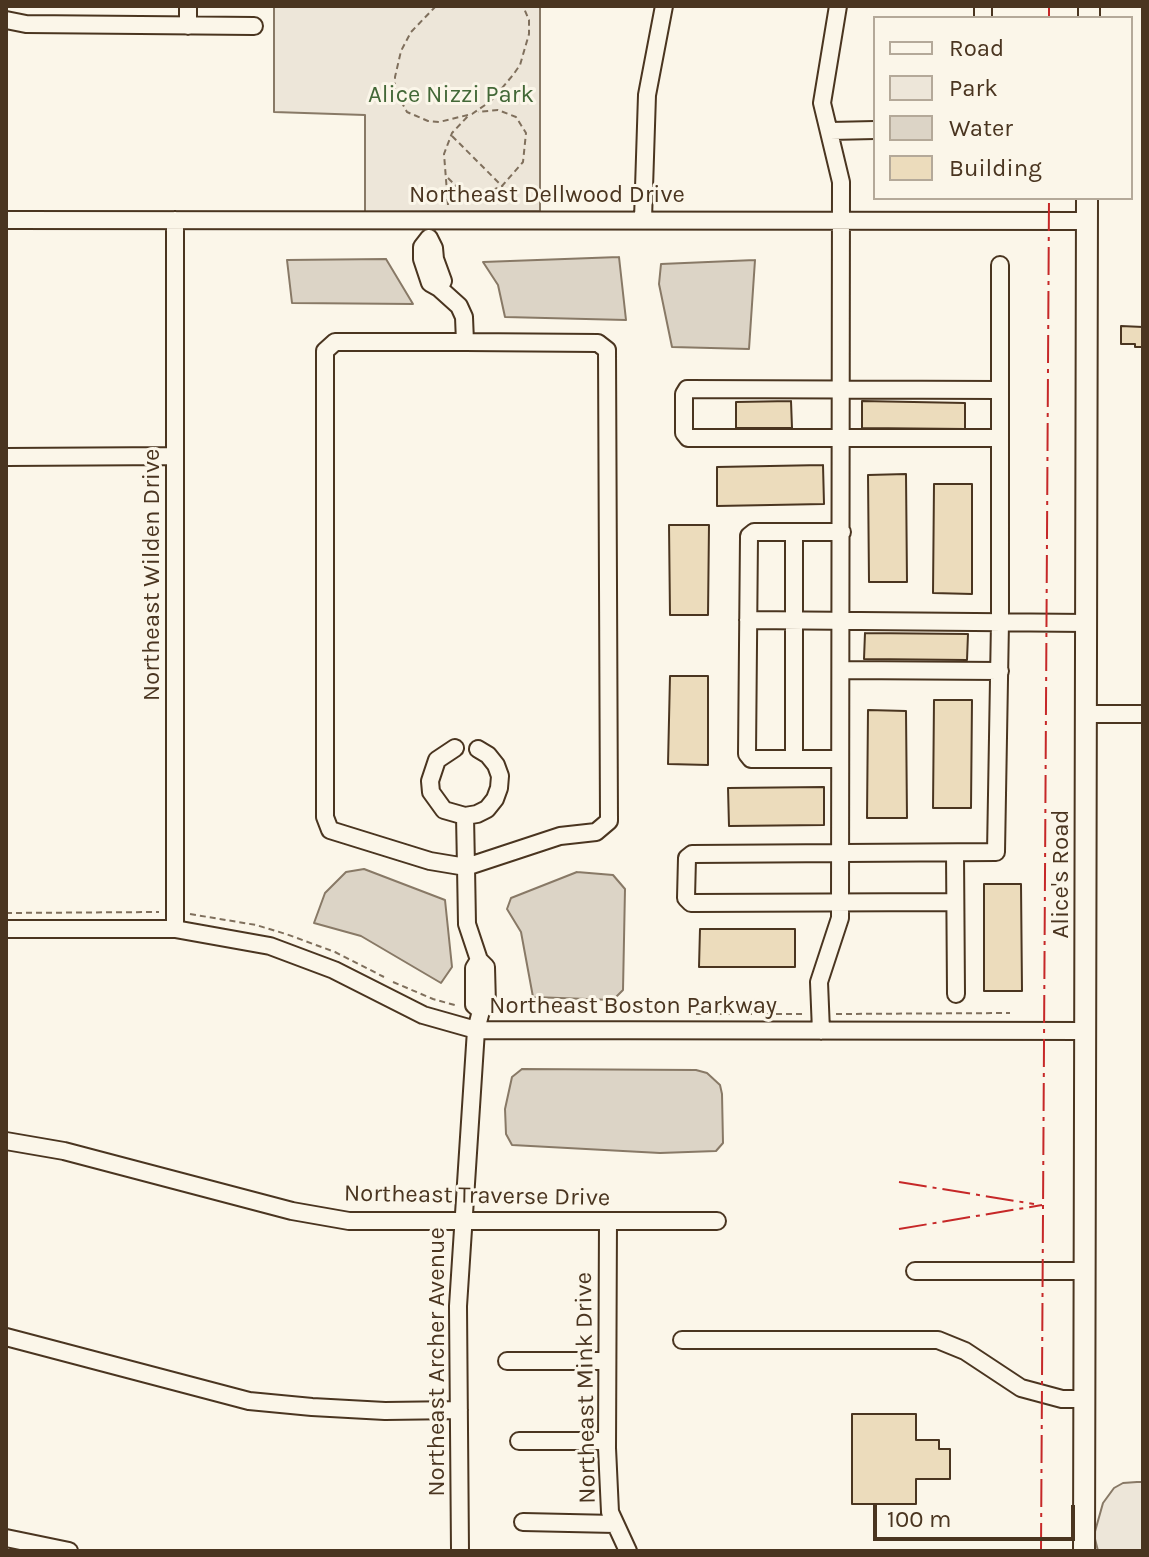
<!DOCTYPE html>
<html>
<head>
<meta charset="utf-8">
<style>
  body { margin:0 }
  #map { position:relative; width:1149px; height:1557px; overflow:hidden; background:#fbf6e9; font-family:Karla,sans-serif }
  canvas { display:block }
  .frame { position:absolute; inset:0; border:8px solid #4a3520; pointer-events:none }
  .legend { position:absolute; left:873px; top:16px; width:260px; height:184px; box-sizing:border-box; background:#fbf6e9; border:2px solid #b4a999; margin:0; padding:10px 14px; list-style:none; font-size:24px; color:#4a3520 }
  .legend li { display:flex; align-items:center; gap:16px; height:40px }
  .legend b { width:40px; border:2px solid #b4a999 }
  .scale { position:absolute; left:873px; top:1505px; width:202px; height:36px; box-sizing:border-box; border:4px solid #4a3520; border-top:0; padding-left:10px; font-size:24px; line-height:28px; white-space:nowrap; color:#4a3520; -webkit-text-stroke:6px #fbf6e9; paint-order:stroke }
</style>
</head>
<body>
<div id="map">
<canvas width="1149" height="1557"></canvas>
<div class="frame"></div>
<ul class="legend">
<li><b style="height:10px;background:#fbf6e9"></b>Road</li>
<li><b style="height:22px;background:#ede6d9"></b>Park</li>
<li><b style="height:22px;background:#dcd4c6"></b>Water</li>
<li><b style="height:22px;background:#ecdcbc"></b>Building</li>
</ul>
<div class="scale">100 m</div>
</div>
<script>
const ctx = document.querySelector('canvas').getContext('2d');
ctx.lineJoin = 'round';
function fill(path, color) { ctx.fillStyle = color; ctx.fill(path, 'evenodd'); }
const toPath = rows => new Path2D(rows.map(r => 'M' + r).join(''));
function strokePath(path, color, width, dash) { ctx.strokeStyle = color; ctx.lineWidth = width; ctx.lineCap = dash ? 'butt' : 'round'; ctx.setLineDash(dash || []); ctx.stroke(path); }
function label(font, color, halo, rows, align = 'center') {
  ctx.font = font + ' Karla,sans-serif'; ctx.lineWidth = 6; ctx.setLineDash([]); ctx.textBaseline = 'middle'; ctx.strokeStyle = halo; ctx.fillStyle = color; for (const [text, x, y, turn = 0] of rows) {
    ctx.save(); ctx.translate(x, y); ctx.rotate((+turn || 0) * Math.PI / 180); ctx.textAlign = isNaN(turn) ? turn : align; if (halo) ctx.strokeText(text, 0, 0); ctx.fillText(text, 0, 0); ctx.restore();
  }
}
const green = toPath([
  [274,6,540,6,540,211,365,212,365,115,274,112,274,6],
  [1137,1482,1143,1482,1143,1551,1098,1551,1094,1535,1103,1503,1114,1488,1123,1483,1137,1482]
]);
fill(green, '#ede6d9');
strokePath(green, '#887966', 2);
const water = toPath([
  [619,257,626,320,505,317,498,285,483,262,619,257],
  [386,259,413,304,292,303,287,260,386,259],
  [755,260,749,349,672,347,659,284,661,264,755,260],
  [364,869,445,900,452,967,441,983,361,936,314,923,325,893,346,872,364,869],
  [577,872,613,875,625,889,623,990,613,1000,533,997,521,932,507,909,511,898,577,872],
  [522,1069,696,1070,707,1073,720,1085,722,1094,723,1143,716,1151,660,1153,512,1145,506,1134,505,1109,512,1077,522,1069]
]);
fill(water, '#dcd4c6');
strokePath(water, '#887966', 2);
const building = toPath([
  [1121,326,1143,327,1143,353,1142,347,1135,347,1135,344,1121,344,1121,326],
  [791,401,792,428,736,428,736,402,791,401],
  [862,401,965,403,965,429,862,428,862,401],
  [823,465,824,504,717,506,717,467,823,465],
  [906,474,907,582,869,582,868,475,906,474],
  [934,484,972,484,972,594,933,593,934,484],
  [669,525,709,525,708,615,670,615,669,525],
  [865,633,968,634,967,660,864,659,865,633],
  [670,676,708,676,708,765,668,764,670,676],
  [934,700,972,700,971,808,933,808,934,700],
  [868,710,906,711,907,818,867,818,868,710],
  [824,787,824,825,729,826,728,788,824,787],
  [984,884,1021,884,1022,991,984,991,984,884],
  [700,929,795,929,795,967,699,967,700,929],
  [852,1414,916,1414,916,1440,939,1440,939,1449,950,1449,950,1479,916,1479,916,1504,852,1504,852,1414]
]);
fill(building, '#ecdcbc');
strokePath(building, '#4a3520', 2);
const minor = toPath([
  [983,18,983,6],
  [6,20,26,24,254,26],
  [188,26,188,6],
  [830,131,875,130],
  [643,219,647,95,664,6],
  [6,220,1087,221],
  [175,220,175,929],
  [429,238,434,248,435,259,443,281,439,288,430,283,422,259,422,247,429,238],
  [439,288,459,306,464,317,465,342,335,342,325,351,325,817,330,830,430,861,466,867,467,924,479,960],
  [1000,390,687,389,684,394,684,433,688,438,1000,438],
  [6,457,175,456],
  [794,532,794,759],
  [748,620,1087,623],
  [842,670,1000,671],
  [1087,714,1143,714],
  [455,748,437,760,430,781,431,792,444,810,465,816,477,814,487,809,495,799,499,788,500,776,496,765,488,755,478,749],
  [840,759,751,759,747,754,749,536,754,532,842,532],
  [465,816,466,867,560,836,596,832,609,821,607,350,598,343,465,342],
  [955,853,956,994],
  [955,902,691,903,686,898,687,858,692,854,996,852,1000,622,1000,265],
  [6,929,175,929,270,946,334,970,423,1015,476,1030,1087,1031],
  [479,960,486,967,487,1005,481,1011,474,1005,474,968,479,960],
  [821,1031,819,982,840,918,840,903,841,182,822,103,838,6],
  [6,1141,64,1151,292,1211,349,1221,717,1221],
  [608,1221,607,1448,610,1512,628,1551],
  [915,1271,1086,1271],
  [6,1337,249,1401,312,1407,385,1411,459,1410],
  [682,1340,938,1340,965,1351,1021,1388,1062,1399,1085,1399],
  [507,1361,607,1361],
  [519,1441,607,1441],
  [523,1522,615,1524],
  [6,1538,69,1551],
  [460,1551,458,1306,476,1030,481,1011]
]);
const major = toPath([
  [1089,18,1089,6],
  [1084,1551,1087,198]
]);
strokePath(minor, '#4a3520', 20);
strokePath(major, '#4a3520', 24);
strokePath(toPath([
  [436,6,411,32,401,51,395,77,395,90,407,112,428,121,439,122,472,114,491,101,513,75,520,65,529,34,529,20,523,6],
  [452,136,502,186,506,201],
  [448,178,460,190,468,193,485,193,502,186,523,162,526,133,516,117,498,110,478,112],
  [448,205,444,154,452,133,468,116],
  [6,913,159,912],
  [190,914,256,925,286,934,335,952,384,977],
  [393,982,433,999,458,1006],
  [696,1014,805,1014],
  [836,1014,1010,1013]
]), '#7f6f5c', 2, [6, 4]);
strokePath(minor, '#fbf6e9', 16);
strokePath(major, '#fbf6e9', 20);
strokePath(toPath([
  [1049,6,1049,18],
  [899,1182,1034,1204],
  [899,1229,1042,1205],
  [1041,1551,1049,198]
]), '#c62828', 2, [28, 6, 4, 6]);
label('24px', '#436837', '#fbf6e9', [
  ["Alice Nizzi Park",451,95]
]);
label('24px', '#4a3520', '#fbf6e9', [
  ["Northeast Dellwood Drive",547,195],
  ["Northeast Wilden Drive",152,575,-90],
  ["Alice's Road",1061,874,-90],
  ["Northeast Boston Parkway",633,1006],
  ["Northeast Traverse Drive",477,1196,1],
  ["Northeast Archer Avenue",437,1362,-90],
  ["Northeast Mink Drive",586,1388,-91]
]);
</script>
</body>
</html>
